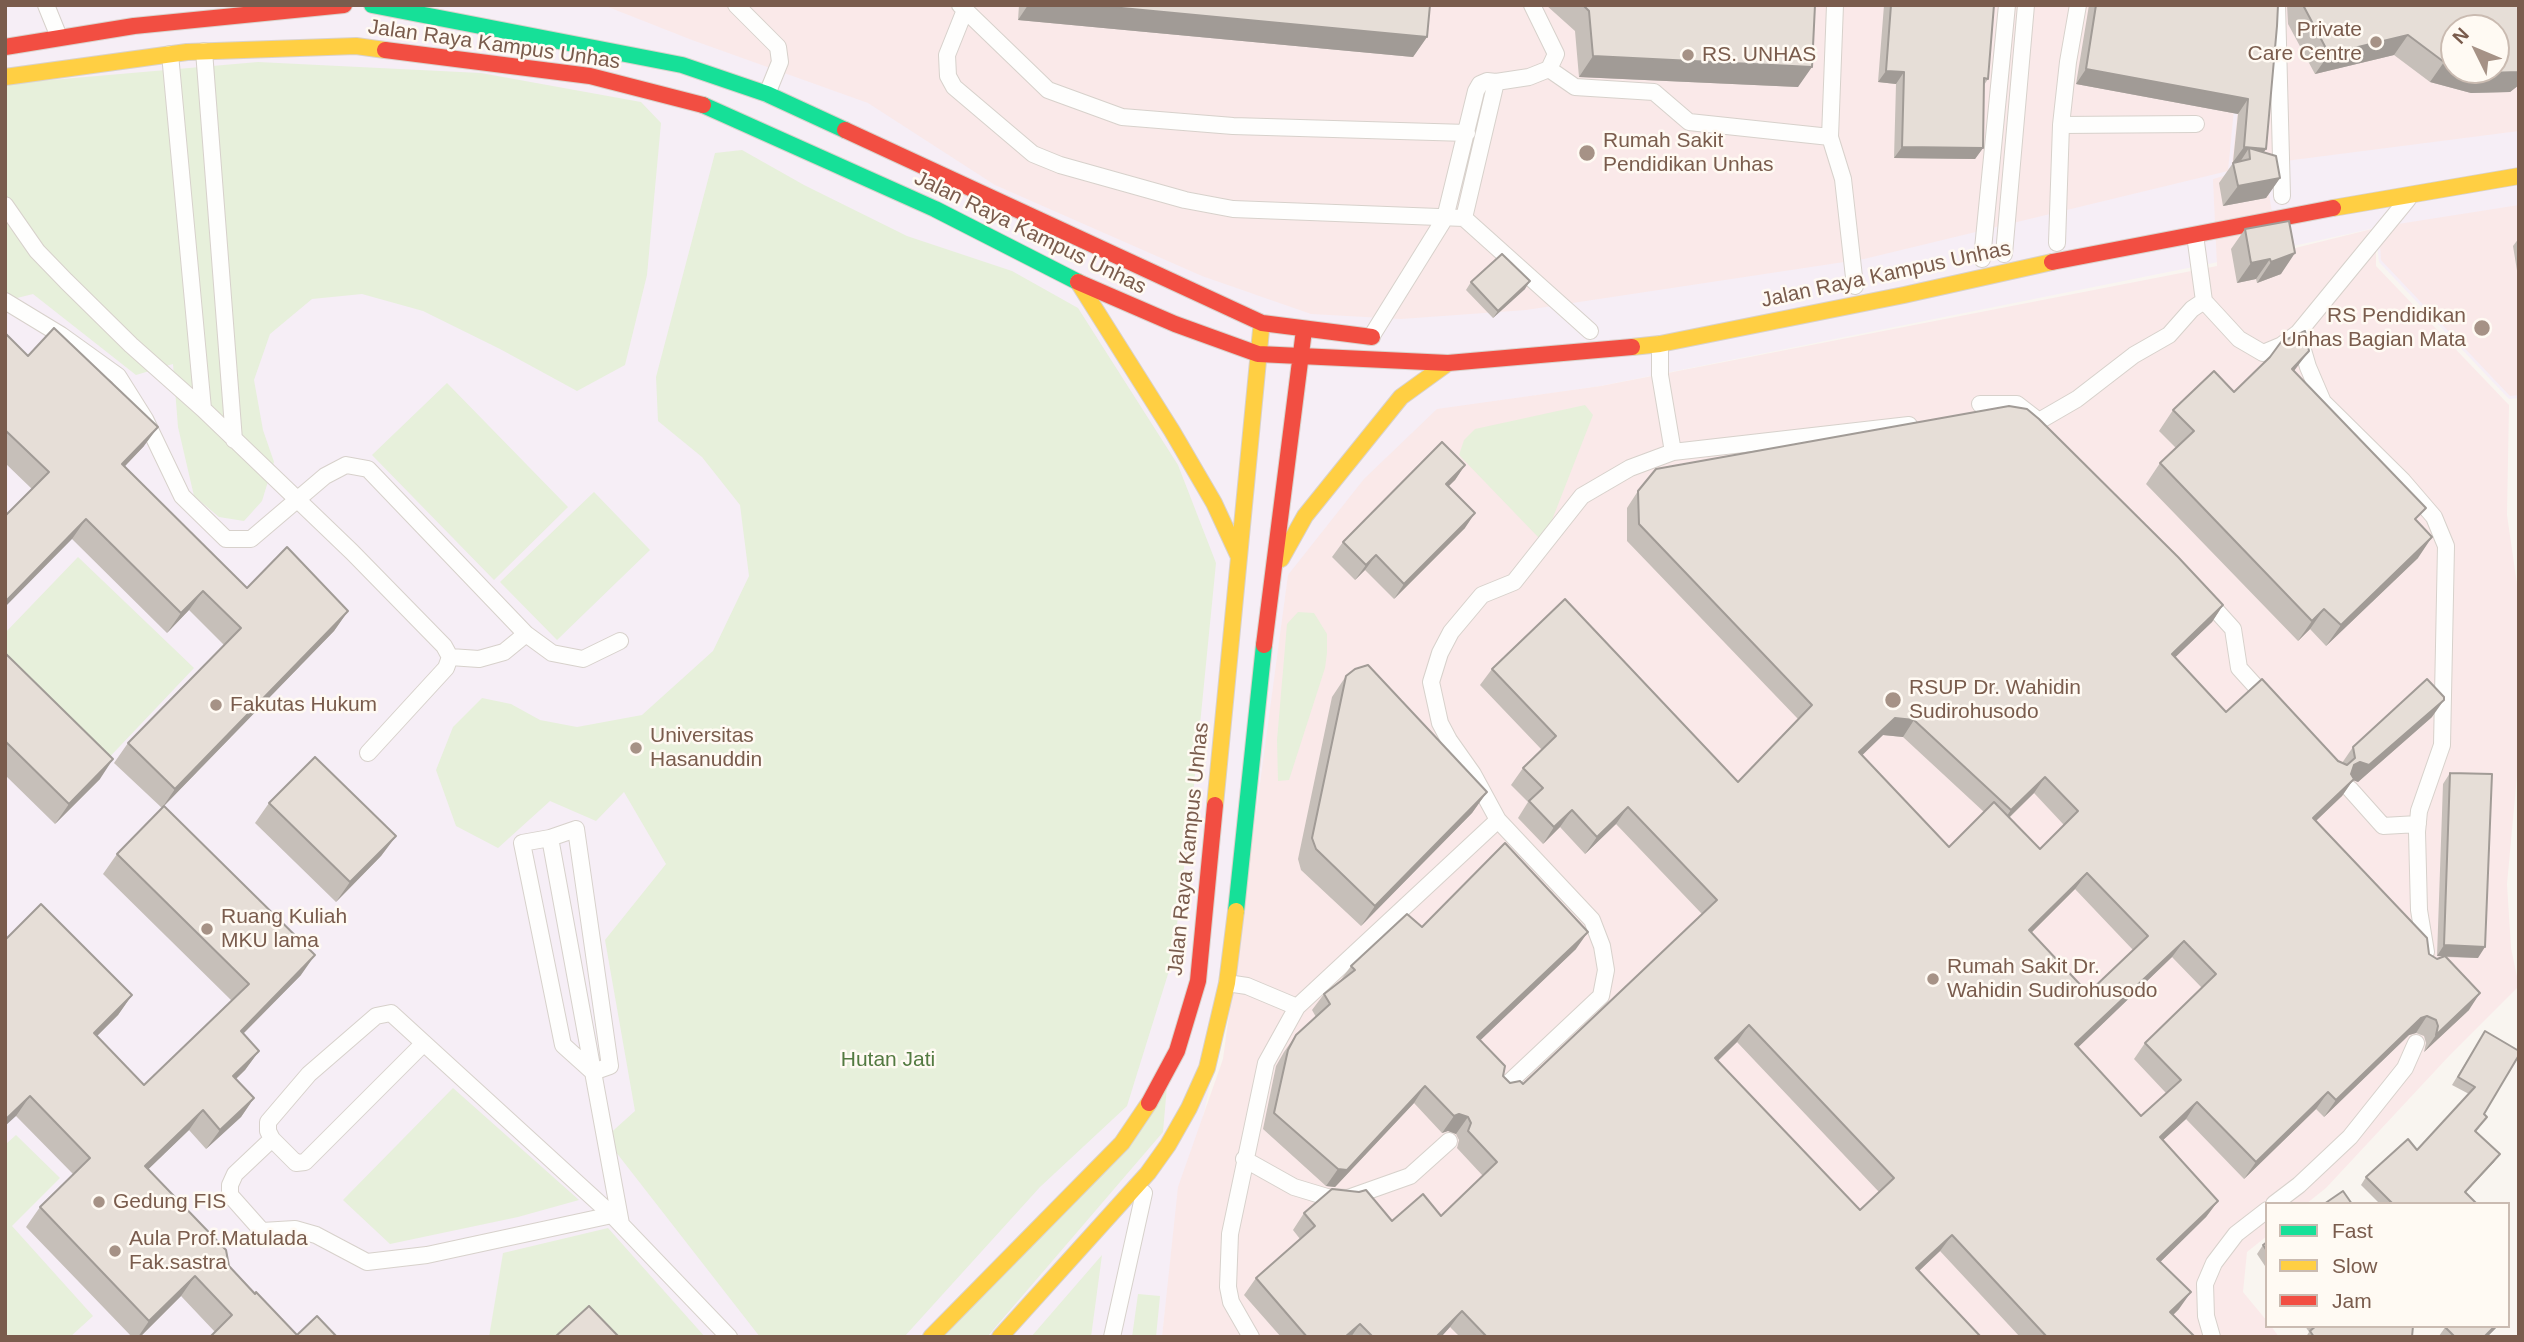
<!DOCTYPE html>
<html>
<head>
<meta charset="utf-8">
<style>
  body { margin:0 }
  #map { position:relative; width:2524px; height:1342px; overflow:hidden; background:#f9f5f0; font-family:Helvetica,sans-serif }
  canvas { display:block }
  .frame { position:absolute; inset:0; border:7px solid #7a5c4d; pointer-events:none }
  .legend { position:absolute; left:2265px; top:1202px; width:245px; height:126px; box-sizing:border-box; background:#fffaf3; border:2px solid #cabbb1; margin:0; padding:9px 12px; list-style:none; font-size:21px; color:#7a5c4d }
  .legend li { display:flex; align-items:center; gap:14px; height:35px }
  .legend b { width:35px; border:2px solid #cabbb1 }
  .north { position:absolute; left:2440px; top:14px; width:70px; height:70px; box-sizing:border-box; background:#fffaf3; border:2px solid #cabbb1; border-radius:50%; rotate:313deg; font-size:19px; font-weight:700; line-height:28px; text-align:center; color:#7a5c4d }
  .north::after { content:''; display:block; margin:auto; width:24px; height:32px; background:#a69286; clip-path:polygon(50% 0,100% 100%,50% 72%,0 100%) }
</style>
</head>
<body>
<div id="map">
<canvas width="2524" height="1342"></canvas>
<div class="frame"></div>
<ul class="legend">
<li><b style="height:9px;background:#16e098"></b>Fast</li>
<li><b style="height:9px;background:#ffcf43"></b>Slow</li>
<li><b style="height:9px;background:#f24e42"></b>Jam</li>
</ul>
<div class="north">N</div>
</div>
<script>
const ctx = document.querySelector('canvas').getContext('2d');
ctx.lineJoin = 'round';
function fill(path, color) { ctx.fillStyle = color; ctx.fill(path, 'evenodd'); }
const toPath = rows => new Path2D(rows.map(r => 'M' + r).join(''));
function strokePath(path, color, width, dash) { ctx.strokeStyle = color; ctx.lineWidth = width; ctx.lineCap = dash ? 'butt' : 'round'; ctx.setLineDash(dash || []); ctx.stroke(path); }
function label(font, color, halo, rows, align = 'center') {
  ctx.font = font + ' Helvetica,sans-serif'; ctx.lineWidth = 5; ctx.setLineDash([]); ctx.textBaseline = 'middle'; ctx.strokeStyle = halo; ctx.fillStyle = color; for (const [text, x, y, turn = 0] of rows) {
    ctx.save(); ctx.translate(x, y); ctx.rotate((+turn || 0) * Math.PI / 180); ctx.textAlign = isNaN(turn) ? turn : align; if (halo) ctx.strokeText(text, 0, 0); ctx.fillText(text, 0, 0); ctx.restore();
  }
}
fill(toPath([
  [5,5,2281,5,2519,125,2519,398,2509,399,2379,262,2375,228,2248,256,1601,386,1437,410,1264,828,1169,1279,1162,1337,5,1337]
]), '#f6eef6');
fill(toPath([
  [603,5,2244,5,2228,171,1864,259,1526,310,1401,319,1311,314,1202,276,995,185,868,103,692,40],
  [2249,5,2519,5,2519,131,2293,160,2264,166,2279,252,2376,228,2376,266,2509,405,2507,515,2519,598,2518,765,2507,884,2511,948,2519,986,2449,1056,2326,1188,2306,1204,2267,1204,2267,1236,2247,1252,2243,1292,2267,1321,2267,1326,2271,1326,2279,1337,1162,1337,1178,1187,1223,1059,1288,575,1364,479,1437,409,1601,386,2217,266,2213,179,2231,174],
  [2454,28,2496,28,2496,70,2454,70],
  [2519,205,2519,395,2510,396,2381,260,2379,227]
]), '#fae9e9');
fill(toPath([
  [258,62,481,73,641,102,661,123,647,275,625,365,577,391,500,349,423,311,362,294,312,299,270,334,254,380,263,430,274,462,262,501,244,521,219,517,194,496,178,427,173,364,136,375,33,294,5,301,5,84],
  [742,150,804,185,907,236,1012,271,1078,308,1178,465,1216,563,1194,785,1173,958,1127,1106,1040,1187,904,1337,760,1337,605,1138,635,1111,605,940,666,864,624,792,596,821,550,801,498,848,456,826,436,770,453,727,482,698,511,704,540,720,577,727,642,715,713,651,749,576,740,505,702,457,658,421,656,377,715,153],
  [447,383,568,507,494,580,372,455],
  [1585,405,1593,415,1545,538,1539,538,1459,455,1464,440,1475,429],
  [594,492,650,550,557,640,500,582],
  [78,557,194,668,102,765,5,672,5,633],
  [1298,612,1314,613,1327,634,1327,653,1325,668,1289,780,1278,781,1277,740,1287,624],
  [1167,1086,1163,1132,987,1337,940,1337],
  [453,1088,579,1200,518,1217,390,1244,343,1200],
  [16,1135,60,1178,12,1226,93,1316,70,1337,5,1337,5,1145],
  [608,1228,705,1337,489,1337,503,1253],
  [1102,1255,1091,1337,1031,1337],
  [1138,1294,1160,1296,1156,1337,1132,1337]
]), '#e7f0db');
const lane = toPath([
  [46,5,59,37],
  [736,5,778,47,780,62,767,94],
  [960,5,1048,90,1122,117,1233,126,1467,133],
  [1835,5,1830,137,1843,179,1855,286],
  [2277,5,2282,196],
  [965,10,947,55,948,76,954,87,1033,154,1060,165,1185,200,1233,209,1464,218,1590,331],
  [204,51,234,440],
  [170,54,203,409],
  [1549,69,1575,87,1654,92,1689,122,1830,137],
  [2061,125,2196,124],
  [5,205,37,251,66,281,131,345,203,409,352,552,444,646,450,657,446,668,368,753],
  [1464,218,1496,82],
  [2195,235,2204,301,2239,339,2263,353,2282,345,2298,333,2408,199],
  [2057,243,2061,125,2068,62,2078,5],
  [2004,254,2026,5],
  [1982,259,2007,5],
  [5,301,61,335,118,376,145,419,182,496,226,539,251,539,325,476,346,465,368,469,526,634,552,653,583,659,620,641],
  [2298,333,2308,367,2323,402,2403,481,2434,517,2446,546,2442,745,2419,811,2417,832,2419,910,2426,952],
  [1371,337,1445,218,1476,91,1480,84,1487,81,1496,82,1529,77,1549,69,1556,54,1532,5],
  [1660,344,1660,375,1673,452],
  [1980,404,2017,404,2039,421],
  [2039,421,2077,399,2134,355,2169,335,2192,309,2204,301],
  [2205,598,2233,629,2239,668,2268,700],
  [450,657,479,659,504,652,526,634],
  [2350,789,2383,826,2418,824],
  [576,829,610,1066,593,1072,563,1045,522,843,550,838,576,829],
  [550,838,621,1224],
  [1227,983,1247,986,1297,1007],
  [1501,1090,1601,996,1606,970,1602,946,1592,920,1498,820,1473,774,1449,740,1440,723,1431,682,1440,653,1451,632,1482,595,1514,582,1582,496,1630,468,1673,452,1909,425],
  [272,1139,296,1163,305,1162,424,1043],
  [1244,1159,1294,1187,1327,1197,1348,1198,1410,1176,1449,1141],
  [2274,1204,2299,1185,2350,1137,2405,1068,2416,1043],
  [612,1215,427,1255,367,1262,316,1235,295,1229,262,1231,230,1195,230,1185,235,1174,272,1139,268,1131,268,1122,309,1074,376,1016,391,1013,612,1215,729,1337],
  [1112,1337,1144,1193],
  [1251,1337,1231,1302,1228,1287,1230,1234,1266,1063,1297,1007,1498,820],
  [2212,1337,2206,1316,2205,1284,2214,1263,2236,1234,2267,1210]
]);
const fast = toPath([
  [372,5,682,65,767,94,845,130],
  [703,105,935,209,1078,282],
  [1236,911,1264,645]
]);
const slow = toPath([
  [5,77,187,52,356,46,385,50],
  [2333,208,2519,176],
  [1078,282,1172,431,1214,503,1238,555],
  [1632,347,1660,344,1904,295,2052,262],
  [1281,559,1305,516,1401,397,1448,363],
  [1215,805,1261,330],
  [931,1337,1122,1143,1149,1103],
  [1000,1337,1148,1173,1168,1145,1189,1108,1207,1068,1227,983,1236,911]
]);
const jam = toPath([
  [5,47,134,26,344,5],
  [385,50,590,76,703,105],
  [845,130,1262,323,1372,337],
  [2052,262,2333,208],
  [1078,282,1175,324,1258,354,1448,363,1632,347],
  [1264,645,1304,330],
  [1149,1103,1177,1051,1198,981,1215,805]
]);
strokePath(lane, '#d7d1cb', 18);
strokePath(fast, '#d9d2cb', 18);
strokePath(slow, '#d9d2cb', 18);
strokePath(jam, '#d9d2cb', 18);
strokePath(lane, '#fefefd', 16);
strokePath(fast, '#16e098', 16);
strokePath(slow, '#ffcf43', 16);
strokePath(jam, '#f24e42', 16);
fill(toPath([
  [1019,5,1430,5,1427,37,1413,57,1018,20],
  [1546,5,1815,5,1798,87,1579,77,1575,31],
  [1884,5,1994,5,1988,79,1984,85,1983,148,1975,159,1894,158,1896,84,1878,82],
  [2089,5,2278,5,2263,153,2280,178,2266,198,2223,206,2219,183,2233,163,2238,162,2233,162,2238,114,2076,84],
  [2287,5,2519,5,2519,85,2510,92,2471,93,2430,82,2394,55,2315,74,2288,24],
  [2289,221,2281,274,2257,283,2256,279,2237,283,2231,249,2245,229],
  [2519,238,2519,283,2513,246],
  [1471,282,1525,289,1493,318,1466,290],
  [5,333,28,356,144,446,124,467,247,588,348,611,334,631,162,808,114,763,128,743,224,645,189,610,167,633,72,539,32,489,5,463],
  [2294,371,2417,521,2418,558,2326,646,2310,629,2298,641,2146,484,2160,463,2176,448,2159,431,2173,410,2234,392],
  [1465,465,1455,480,1448,486,1465,528,1394,599,1365,570,1355,580,1332,557,1343,542],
  [1638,491,2223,605,2212,622,2175,657,2226,712,2342,763,2353,747,2432,717,2358,782,2353,780,2342,796,2316,821,2429,954,2437,959,2443,956,2437,956,2443,784,2450,773,2478,958,2445,957,2469,1010,2424,1052,2426,1043,2424,1036,2416,1033,2409,1035,2324,1117,2316,1109,2244,1179,2186,1119,2163,1140,2218,1201,2206,1217,2160,1262,2179,1309,2173,1315,2195,1337,2020,1337,1940,1251,1919,1271,1981,1337,1460,1337,1450,1327,1441,1337,1281,1337,1244,1295,1256,1278,1300,1239,1293,1230,1304,1213,1392,1221,1441,1216,1483,1176,1457,1148,1459,1140,1456,1134,1448,1131,1442,1133,1414,1103,1335,1187,1326,1186,1263,1129,1276,1066,1284,1052,1296,1035,1316,1017,1312,1010,1324,994,1340,981,1351,966,1422,927,1576,949,1480,1040,1503,1076,1510,1083,1523,1084,1702,914,1616,824,1585,854,1560,827,1543,844,1518,818,1528,802,1511,785,1523,768,1542,750,1480,685,1492,669,1738,782,1798,719,1627,541,1627,508],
  [1883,735,1903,737,1984,812,1949,847,1862,755],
  [2034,793,2064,825,2040,849,2009,818],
  [2075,889,2133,950,2088,993,2031,933],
  [2172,957,2202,988,2145,1043,2134,1059,2166,1093,2141,1116,2078,1047],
  [1737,1042,1879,1192,1860,1210,1718,1061],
  [5,653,100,779,55,824,5,775],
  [1346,676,1487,792,1472,813,1361,926,1301,870,1298,859,1332,697],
  [269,803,396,836,381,856,336,902,255,823],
  [117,854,301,975,243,1034,259,1051,245,1070,236,1079,254,1098,241,1117,206,1149,189,1130,148,1169,229,1266,297,1335,215,1332,181,1296,140,1337,132,1337,26,1227,40,1207,73,1174,16,1116,5,940,132,995,118,1015,97,1036,144,1085,232,1001,103,874],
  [2485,1031,2484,1114,2487,1117,2476,1132,2494,1162,2465,1193,2477,1204,2380,1204,2361,1185,2366,1177,2417,1150,2469,1094,2452,1085],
  [2267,1242,2267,1269,2257,1254,2263,1245],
  [2305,1326,2413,1326,2412,1337,2306,1337,2309,1332],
  [2446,1326,2498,1326,2487,1337,2439,1337,2439,1336]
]), '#c6bfb9');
fill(toPath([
  [1028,5,1090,5,1427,37,1413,57,1018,20],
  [2408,35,2394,55,2315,74,2329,54],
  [1593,56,1812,67,1798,87,1579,77],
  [2444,62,2454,64,2454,70,2519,72,2519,85,2510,92,2471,93,2430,82],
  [2086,69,2248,99,2238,114,2076,84],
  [1886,71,1904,72,1896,84,1878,82],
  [1902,147,1983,148,1975,159,1894,158],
  [2244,147,2266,149,2256,164,2250,159,2249,148,2240,162,2233,162],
  [2280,178,2266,198,2223,206,2238,186],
  [2295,253,2281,274,2257,283,2271,262],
  [2270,259,2256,279,2237,283,2251,263],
  [1530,281,1525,289,1493,318,1498,311],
  [2309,351,2294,371,2292,369],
  [158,427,144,446,108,484,122,464],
  [1465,465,1455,480,1436,499,1446,484],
  [1475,513,1465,528,1394,599,1404,584],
  [86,519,72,539,5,607,5,602],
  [2432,537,2418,558,2326,646,2341,625],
  [1376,555,1365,570,1355,580,1366,565],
  [203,591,189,610,167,633,181,613],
  [2223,605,2212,622,2161,671,2172,654],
  [2324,609,2310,629,2298,641,2312,621],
  [348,611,334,631,162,808,175,789],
  [2444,700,2432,717,2358,782,2353,780,2342,796,2301,835,2354,765],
  [1895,718,1914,720,1903,737,1883,735,1848,769,1859,752],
  [113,759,100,779,55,824,69,804],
  [2045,777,2034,793,1999,827,2011,810],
  [1487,792,1472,813,1361,926,1375,906],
  [1628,807,1616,824,1585,854,1597,837],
  [1572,810,1560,827,1543,844,1554,827],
  [396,836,381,856,336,902,350,882],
  [2087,873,2075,889,2017,947,2029,930],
  [1588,932,1576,949,1466,1054,1477,1037],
  [2184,941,2172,957,2064,1061,2075,1044],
  [2444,945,2485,947,2478,958,2437,956],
  [315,955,301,975,227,1050,241,1031],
  [2480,993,2469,1010,2424,1052,2436,1035],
  [132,995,118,1015,80,1053,94,1033],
  [2427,1016,2416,1033,2409,1035,2324,1117,2336,1100,2421,1018],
  [1749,1025,1737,1042,1703,1075,1715,1058],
  [259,1051,245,1070,219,1095,233,1076],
  [1425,1086,1414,1103,1335,1187,1326,1186,1338,1169],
  [2328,1092,2316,1109,2244,1179,2256,1162],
  [30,1096,16,1116,5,1126,5,1120],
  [254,1098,241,1117,206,1149,220,1130],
  [2197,1102,2186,1119,2148,1154,2160,1137],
  [203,1110,189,1130,131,1186,145,1166],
  [1459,1114,1468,1117,1456,1134,1448,1131,1442,1133,1454,1116],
  [2500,1154,2494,1162,2459,1199,2465,1192],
  [2218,1201,2206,1217,2146,1276,2157,1259],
  [1952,1235,1940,1251,1904,1285,1916,1268],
  [195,1276,181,1296,140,1337,138,1337,149,1321],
  [2191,1292,2179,1309,2159,1329,2170,1312],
  [1462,1311,1450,1327,1441,1337,1436,1337],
  [1360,1324,1351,1337,1345,1337],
  [2495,1326,2498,1326,2487,1337,2484,1337]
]), '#a19b96');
const building = toPath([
  [1090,5,1430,5,1427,37,1090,5],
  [1583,5,1815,5,1812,67,1593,56,1589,11,1583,5],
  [1891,5,1994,5,1988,79,1984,78,1983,148,1902,147,1904,72,1886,71,1891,5],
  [2096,5,2278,5,2277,26,2266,149,2244,147,2248,99,2086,69,2096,5],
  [2303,5,2519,5,2519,72,2486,73,2475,70,2496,70,2496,28,2454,28,2454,64,2444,62,2408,35,2329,54,2303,5],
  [2249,148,2276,156,2280,178,2238,186,2233,163,2250,159,2249,148],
  [2289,221,2295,253,2271,262,2270,259,2251,263,2245,229,2289,221],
  [1502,254,1530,281,1498,311,1471,282,1502,254],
  [54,328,158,427,122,464,247,588,287,547,348,611,175,789,128,743,241,628,203,591,181,613,86,519,5,602,5,516,49,472,5,430,5,333,28,356,54,328],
  [2305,331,2309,351,2292,369,2426,508,2415,519,2432,537,2341,625,2324,609,2312,621,2160,463,2194,431,2173,410,2214,371,2234,392,2270,357,2281,342,2305,331],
  [2009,406,2027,409,2039,419,2178,557,2223,605,2172,654,2226,712,2262,679,2338,761,2347,765,2355,758,2353,747,2427,679,2444,697,2444,700,2369,765,2360,762,2354,765,2351,774,2354,779,2313,818,2427,938,2429,954,2437,959,2445,956,2480,993,2436,1035,2438,1026,2436,1020,2427,1016,2421,1018,2336,1100,2328,1092,2256,1162,2197,1102,2160,1137,2218,1201,2157,1259,2191,1292,2170,1312,2195,1337,2047,1337,1952,1235,1916,1268,1981,1337,1487,1337,1462,1311,1436,1337,1373,1337,1360,1324,1345,1337,1307,1337,1256,1278,1315,1226,1304,1213,1332,1189,1359,1192,1366,1190,1392,1221,1423,1194,1441,1216,1497,1162,1468,1131,1471,1123,1468,1117,1459,1114,1454,1116,1425,1086,1347,1170,1338,1169,1274,1113,1288,1050,1296,1035,1330,1004,1324,994,1355,970,1351,966,1407,914,1422,927,1505,843,1588,932,1477,1037,1505,1066,1503,1076,1510,1083,1520,1081,1523,1084,1717,900,1628,807,1597,837,1572,810,1554,827,1529,801,1543,788,1523,768,1556,736,1492,669,1565,599,1738,782,1812,705,1639,524,1638,491,1656,469,2009,406],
  [1895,718,1914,720,2011,810,2045,777,2078,811,2040,849,1994,802,1949,847,1859,752,1895,718],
  [2087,873,2148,936,2088,993,2029,930,2087,873],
  [2184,941,2216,974,2145,1043,2181,1080,2141,1116,2075,1044,2184,941],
  [1749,1025,1894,1178,1860,1210,1715,1058,1749,1025],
  [1442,442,1465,465,1446,484,1475,513,1404,584,1376,555,1366,565,1343,542,1442,442],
  [5,653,113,759,69,804,5,741,5,653],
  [1368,665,1487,792,1375,906,1316,849,1312,838,1346,676,1355,669,1368,665],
  [315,757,396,836,350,882,269,803,315,757],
  [2450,773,2492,774,2485,947,2444,945,2450,773],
  [164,806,315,955,241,1031,259,1051,233,1076,254,1098,220,1130,203,1110,145,1166,226,1250,229,1266,255,1294,256,1292,297,1335,317,1316,337,1337,210,1337,232,1315,195,1276,149,1321,40,1207,90,1158,30,1096,5,1120,5,940,41,904,132,995,94,1033,144,1085,249,984,117,854,164,806],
  [2485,1031,2519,1051,2519,1055,2484,1114,2487,1117,2475,1131,2500,1154,2465,1192,2477,1204,2393,1204,2366,1177,2408,1139,2417,1150,2475,1087,2458,1077,2485,1031],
  [2343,1191,2352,1204,2324,1204,2343,1191],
  [2267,1242,2267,1251,2263,1245,2267,1242],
  [589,1306,619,1337,555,1337,589,1306],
  [2316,1326,2413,1326,2412,1337,2314,1337,2310,1331,2316,1326],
  [2446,1326,2495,1326,2484,1337,2455,1337,2445,1327,2446,1326]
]);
fill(building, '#e6ded7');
strokePath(building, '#a19b96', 2);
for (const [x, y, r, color] of [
  [2376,42,7,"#a69286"],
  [1688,55,7,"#a69286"],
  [1587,153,9,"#a69286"],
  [2482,328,9,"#a69286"],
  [1893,700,9,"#a69286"],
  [216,705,7,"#a69286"],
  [636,748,7,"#a69286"],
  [207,929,7,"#a69286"],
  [1933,979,7,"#a69286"],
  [99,1202,7,"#a69286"],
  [115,1251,7,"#a69286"]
]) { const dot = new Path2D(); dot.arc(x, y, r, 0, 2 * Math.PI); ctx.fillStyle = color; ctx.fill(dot); strokePath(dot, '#fffaf3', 2.5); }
label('21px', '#7a5c4d', '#fffaf3', [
  ["Private",2362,30,"right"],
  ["Care Centre",2362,54,"right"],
  ["RS. UNHAS",1702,55],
  ["Rumah Sakit",1603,141],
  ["Pendidikan Unhas",1603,165],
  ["RS Pendidikan",2466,316,"right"],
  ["Unhas Bagian Mata",2466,340,"right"],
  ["RSUP Dr. Wahidin",1909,688],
  ["Sudirohusodo",1909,712],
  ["Fakutas Hukum",230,705],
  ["Universitas",650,736],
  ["Hasanuddin",650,760],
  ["Ruang Kuliah",221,917],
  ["MKU lama",221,941],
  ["Rumah Sakit Dr.",1947,967],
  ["Wahidin Sudirohusodo",1947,991],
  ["Gedung FIS",113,1202],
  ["Aula Prof.Matulada",129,1239],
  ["Fak.sastra",129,1263]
], 'left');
label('21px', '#7a5c4d', '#fffaf3', [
  ["Jalan Raya Kampus Unhas",494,45,8],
  ["Jalan Raya Kampus Unhas",1030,233,26],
  ["Jalan Raya Kampus Unhas",1886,275,-12],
  ["Jalan Raya Kampus Unhas",1189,849,-84]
]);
label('21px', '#537a41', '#fffaf3', [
  ["Hutan Jati",888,1060]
]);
</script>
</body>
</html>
